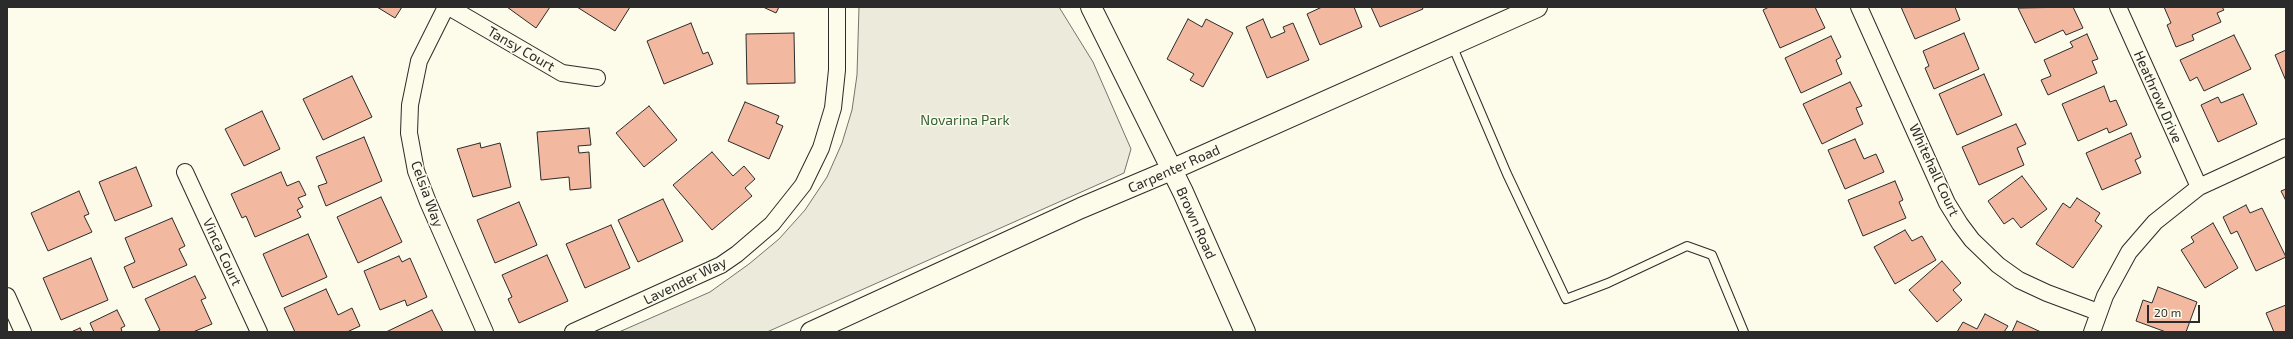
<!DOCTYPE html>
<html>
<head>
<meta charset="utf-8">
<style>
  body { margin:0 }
  #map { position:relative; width:2293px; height:339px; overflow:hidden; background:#fdfbea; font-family:"Exo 2",sans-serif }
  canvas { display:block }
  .frame { position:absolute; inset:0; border:8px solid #2b2b2b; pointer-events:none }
  .scale { position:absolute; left:2147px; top:305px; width:53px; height:18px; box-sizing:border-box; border:2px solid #2b2b2b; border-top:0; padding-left:5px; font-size:12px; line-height:14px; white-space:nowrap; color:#2b2b2b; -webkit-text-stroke:3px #fdfbea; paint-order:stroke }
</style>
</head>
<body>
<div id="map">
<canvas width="2293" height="339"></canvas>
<div class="frame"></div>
<div class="scale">20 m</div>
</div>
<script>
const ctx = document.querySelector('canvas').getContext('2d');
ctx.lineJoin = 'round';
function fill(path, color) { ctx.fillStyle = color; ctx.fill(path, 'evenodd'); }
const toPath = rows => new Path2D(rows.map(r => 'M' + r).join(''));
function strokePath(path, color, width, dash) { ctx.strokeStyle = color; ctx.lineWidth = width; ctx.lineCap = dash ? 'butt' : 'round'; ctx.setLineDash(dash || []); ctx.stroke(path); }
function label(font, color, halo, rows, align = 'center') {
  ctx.font = font + ' "Exo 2",sans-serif'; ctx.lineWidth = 3; ctx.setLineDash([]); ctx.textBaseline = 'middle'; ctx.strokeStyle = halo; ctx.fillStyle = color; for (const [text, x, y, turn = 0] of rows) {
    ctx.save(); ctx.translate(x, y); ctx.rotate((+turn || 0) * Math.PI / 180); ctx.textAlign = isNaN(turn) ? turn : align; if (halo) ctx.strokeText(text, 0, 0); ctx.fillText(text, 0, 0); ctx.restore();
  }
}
const green = toPath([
  [859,7,1059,7,1093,62,1131,149,1124,173,767,332,619,332,710,292,749,264,779,239,805,210,827,177,842,143,852,110,857,75,859,7]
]);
fill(green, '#ecebdb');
strokePath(green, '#74746e', 1);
const building = toPath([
  [377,7,402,7,395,18,377,7],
  [507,7,550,7,536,28,507,7],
  [577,7,630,7,615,31,577,7],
  [763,7,779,7,776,13,763,7],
  [1322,7,1354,7,1362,27,1320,45,1307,14,1322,7],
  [1371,7,1422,7,1423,9,1380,27,1371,7],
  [1769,7,1815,7,1825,28,1780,48,1763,10,1769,7],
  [1901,7,1955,7,1960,20,1915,39,1901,7],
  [2073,7,2083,28,2066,35,2063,30,2035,43,2018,8,2073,7],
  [2164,7,2222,7,2224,10,2217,13,2221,22,2192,35,2194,40,2176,47,2167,25,2171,23,2164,7],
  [1188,19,1202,27,1206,19,1233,33,1203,87,1190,80,1194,74,1167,59,1188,19],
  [1263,19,1271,38,1285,32,1283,27,1293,23,1309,60,1267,78,1246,27,1263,19],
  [691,23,703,54,708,52,713,64,664,84,647,41,691,23],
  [794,33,795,83,747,84,746,34,794,33],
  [1964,33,1979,69,1934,89,1925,68,1929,66,1923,51,1964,33],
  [2087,34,2098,59,2092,61,2097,73,2048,95,2041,80,2051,76,2044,60,2073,47,2070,42,2087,34],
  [2234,35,2251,69,2204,91,2197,77,2190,81,2180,60,2234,35],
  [1831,36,1841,57,1836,60,1842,74,1801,93,1785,58,1831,36],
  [2286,50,2286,81,2275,55,2286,50],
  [1984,74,2002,115,1957,135,1939,94,1984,74],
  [352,76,372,117,323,140,303,99,352,76],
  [1850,82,1862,106,1856,108,1863,124,1822,144,1803,104,1850,82],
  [2104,86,2110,102,2116,100,2127,125,2109,133,2107,128,2078,141,2062,104,2104,86],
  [2243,94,2257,124,2218,142,2201,105,2218,97,2221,103,2243,94],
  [745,102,779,116,776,123,783,126,769,159,728,141,745,102],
  [649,106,677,140,644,167,616,133,649,106],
  [262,111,280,149,244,166,225,129,262,111],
  [2016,124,2026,144,2017,148,2024,165,1979,185,1962,147,2016,124],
  [589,128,591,145,578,146,579,153,589,152,591,188,570,190,569,177,541,180,537,132,589,128],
  [2131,133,2141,157,2135,160,2141,173,2102,190,2086,153,2131,133],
  [364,137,382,181,326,206,318,186,327,183,316,157,364,137],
  [1855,139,1864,159,1876,154,1884,172,1845,189,1828,150,1855,139],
  [480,143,481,148,500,143,511,187,473,197,457,149,480,143],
  [712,152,733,176,744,166,755,179,745,188,752,196,712,230,673,185,712,152],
  [136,167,152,206,115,221,99,182,136,167],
  [281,172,287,186,299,181,306,195,298,198,303,207,297,210,301,217,255,237,246,216,242,218,231,194,281,172],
  [2022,176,2047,209,2021,228,2013,218,2004,224,1988,201,2022,176],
  [1895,181,1903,200,1899,202,1906,218,1863,236,1848,200,1895,181],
  [2286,189,2286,201,2281,191,2286,189],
  [79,191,89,214,84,216,92,232,48,251,31,213,79,191],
  [381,197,402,242,358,263,337,217,381,197],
  [2077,198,2100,213,2095,221,2102,226,2073,268,2036,244,2063,203,2070,208,2077,198],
  [663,199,683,241,638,262,618,220,663,199],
  [519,202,537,245,495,263,477,220,519,202],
  [2246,205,2250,213,2262,208,2286,257,2256,271,2237,231,2231,234,2223,217,2246,205],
  [172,218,185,246,179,249,187,265,133,288,124,267,135,262,125,238,172,218],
  [2213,223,2238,268,2205,288,2181,250,2194,242,2191,237,2213,223],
  [611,225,630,268,585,288,566,244,611,225],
  [1905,230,1912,241,1922,236,1936,260,1895,284,1874,247,1905,230],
  [308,234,327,277,282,297,263,254,308,234],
  [547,255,568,301,519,323,508,299,512,297,502,275,547,255],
  [399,256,402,262,410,258,427,297,407,306,405,300,380,310,364,271,399,256],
  [91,258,108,300,61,320,43,278,91,258],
  [1942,261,1961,283,1953,290,1962,300,1937,322,1909,290,1942,261],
  [195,276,206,298,201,300,212,324,193,332,156,332,160,330,145,299,195,276],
  [2158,287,2197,302,2186,332,2166,332,2136,321,2143,300,2152,303,2158,287],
  [326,289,338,315,352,308,360,326,347,332,295,332,284,308,326,289],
  [2286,305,2286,332,2274,332,2266,313,2286,305],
  [117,310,125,326,121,328,122,332,94,332,90,323,117,310],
  [432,310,443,332,386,332,432,310],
  [1985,314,2008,326,2004,332,1957,332,1963,322,1977,329,1985,314],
  [2017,321,2041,332,2012,332,2017,321],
  [80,328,82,332,71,332,80,328]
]);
fill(building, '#f2b8a0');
strokePath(building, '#2b2b2b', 1);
const service = toPath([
  [1452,45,1507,174,1566,299,1608,283,1687,246,1712,255,1744,332]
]);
const minor = toPath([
  [446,7,419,61,410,105,409,133,416,171,428,202,485,332],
  [449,7,562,73,597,78],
  [1859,7,1947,203,1960,224,1972,240,1998,265,2019,280,2047,293,2098,312],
  [2118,7,2199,187],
  [185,172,259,332],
  [7,296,23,332],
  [573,332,721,265,737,254,772,224,803,185,821,148,833,108,837,70,837,7],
  [2092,332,2105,296,2129,252,2155,222,2199,187,2286,147]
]);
const tertiary = toPath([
  [1091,7,1183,192,1245,332],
  [811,332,1081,208,1171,170,1537,7]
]);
strokePath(service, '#2b2b2b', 10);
strokePath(minor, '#2b2b2b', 18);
strokePath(tertiary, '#2b2b2b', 22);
strokePath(service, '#fdfbea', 8);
strokePath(minor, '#fdfbea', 16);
strokePath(tertiary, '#fdfbea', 20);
label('14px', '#2b2b2b', '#fdfbea', [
  ["Tansy Court",521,49,30],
  ["Heathrow Drive",2158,97,66],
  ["Carpenter Road",1174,169,-24],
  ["Whitehall Court",1934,170,65],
  ["Celsia Way",427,194,70],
  ["Brown Road",1196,223,66],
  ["Vinca Court",222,252,65],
  ["Lavender Way",685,281,-26]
]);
label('14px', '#34623c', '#fdfbea', [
  ["Novarina Park",965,120]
]);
</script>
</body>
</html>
